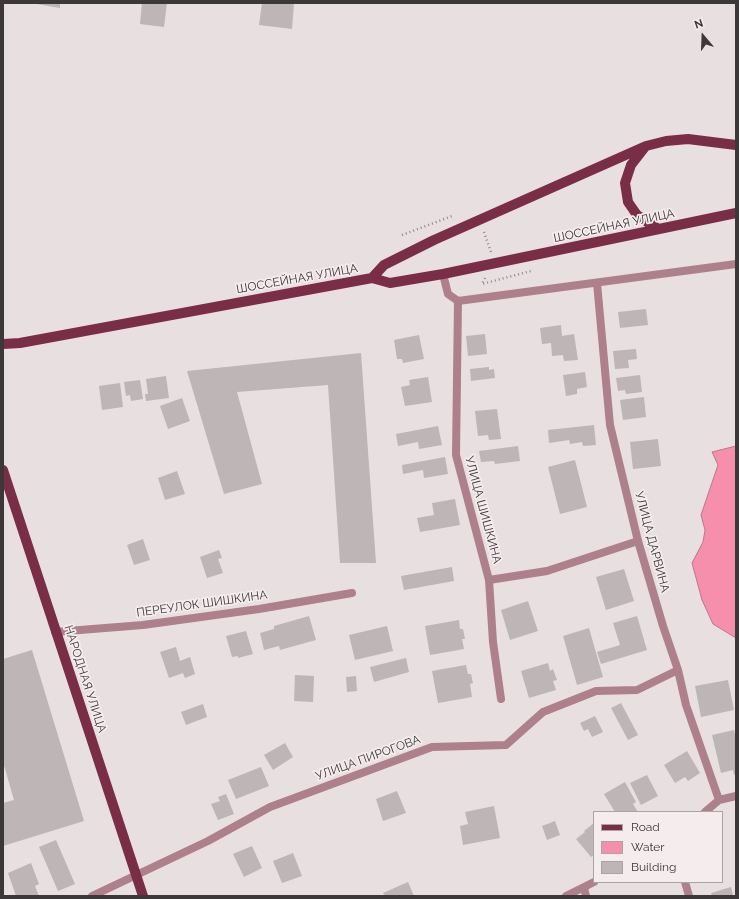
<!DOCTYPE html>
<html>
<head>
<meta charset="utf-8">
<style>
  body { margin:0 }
  #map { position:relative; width:739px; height:899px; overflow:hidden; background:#e8dfe1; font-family:Raleway,sans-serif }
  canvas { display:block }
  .frame { position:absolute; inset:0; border:4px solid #3c3839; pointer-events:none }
  .legend { position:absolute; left:593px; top:811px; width:130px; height:72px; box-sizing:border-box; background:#f5ecee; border:1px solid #aba4a6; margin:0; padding:5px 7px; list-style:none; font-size:12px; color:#3c3839 }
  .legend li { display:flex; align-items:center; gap:8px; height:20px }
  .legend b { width:20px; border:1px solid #aba4a6 }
  .north { position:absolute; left:683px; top:16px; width:40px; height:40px; -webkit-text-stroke:3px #f5ecee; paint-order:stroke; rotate:341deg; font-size:11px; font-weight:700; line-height:16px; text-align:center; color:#3c3839 }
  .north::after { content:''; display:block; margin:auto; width:14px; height:18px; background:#3c3839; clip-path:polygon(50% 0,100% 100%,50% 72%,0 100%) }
</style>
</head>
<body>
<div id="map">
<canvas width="739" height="899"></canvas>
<div class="frame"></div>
<ul class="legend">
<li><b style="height:5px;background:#792d47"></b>Road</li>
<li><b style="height:11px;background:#f58fac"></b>Water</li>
<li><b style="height:11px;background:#bdb5b6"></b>Building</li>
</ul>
<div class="north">N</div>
</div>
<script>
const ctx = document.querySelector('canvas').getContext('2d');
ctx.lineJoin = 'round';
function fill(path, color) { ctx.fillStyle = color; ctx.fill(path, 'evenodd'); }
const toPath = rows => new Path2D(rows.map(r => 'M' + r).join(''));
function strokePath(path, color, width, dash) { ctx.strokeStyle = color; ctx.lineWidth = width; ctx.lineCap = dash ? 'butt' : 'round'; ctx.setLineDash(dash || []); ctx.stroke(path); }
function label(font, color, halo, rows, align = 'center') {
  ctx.font = font + ' Raleway,sans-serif'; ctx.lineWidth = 3.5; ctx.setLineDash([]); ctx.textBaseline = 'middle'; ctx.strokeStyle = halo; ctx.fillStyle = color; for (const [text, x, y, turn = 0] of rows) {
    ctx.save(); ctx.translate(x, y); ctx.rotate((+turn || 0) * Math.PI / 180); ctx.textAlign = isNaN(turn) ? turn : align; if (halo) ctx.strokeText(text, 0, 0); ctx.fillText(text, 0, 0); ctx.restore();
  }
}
const water = toPath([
  [736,446,736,638,713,624,702,600,692,563,703,542,705,530,701,515,718,465,712,452,736,446]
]);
fill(water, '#f58fac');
strokePath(water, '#be758a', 1);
fill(toPath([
  [31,3,60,3,60,8],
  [142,3,167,3,164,27,140,24],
  [262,3,294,3,292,29,259,25],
  [646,309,648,325,620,328,618,312],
  [561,325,562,336,574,334,578,360,564,361,563,355,552,356,551,343,542,344,540,328],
  [485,334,487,354,468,356,466,336],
  [419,335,424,359,403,363,402,359,397,359,394,340],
  [636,349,637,359,628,360,629,368,615,369,613,351],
  [361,353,376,563,340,563,328,385,237,392,262,484,224,494,187,371],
  [489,367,489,370,494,369,495,378,471,381,470,369],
  [585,372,587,387,577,389,577,394,566,396,563,375],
  [640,375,642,392,626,394,625,390,618,391,616,378],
  [166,376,169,398,146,401,145,394,148,394,146,379],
  [428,377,432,402,405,406,401,387,410,385,409,380],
  [140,380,143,399,131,401,130,395,126,396,124,382],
  [120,383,123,407,102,410,99,386],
  [644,397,646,417,623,420,620,400],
  [182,398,190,421,168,429,160,406],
  [497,409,501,439,489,440,488,435,478,436,475,411],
  [594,425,596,445,583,446,582,442,570,444,569,440,549,443,548,430],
  [438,426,442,445,419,449,418,442,398,446,396,434],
  [658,439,661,466,633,469,630,442],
  [518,446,520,461,495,464,494,461,481,462,479,451],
  [445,457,448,474,424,478,423,470,403,474,402,465],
  [575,460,587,507,560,514,548,467],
  [177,471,185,494,165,500,158,478],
  [455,499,460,525,420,532,417,518,434,515,432,503],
  [143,539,150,560,134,565,127,545],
  [219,550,222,558,218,559,223,573,207,578,200,557],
  [452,567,454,581,404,590,401,576],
  [624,569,634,601,606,610,596,577],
  [528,601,538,631,510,640,501,610],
  [309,616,316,640,280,650,279,646,264,650,260,633,274,629,274,626],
  [637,616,647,650,601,664,597,652,620,645,613,623],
  [459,620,460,629,463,629,465,639,462,639,464,649,430,655,425,626],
  [387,626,393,651,355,660,349,635],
  [589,628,603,677,577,685,563,636],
  [246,631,253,654,238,658,238,656,232,657,226,636],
  [176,647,180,661,190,657,195,674,185,678,183,673,169,678,160,652],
  [32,650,84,821,3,846,3,803,14,800,3,762,3,659],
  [406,658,409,672,374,682,370,667],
  [548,663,550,671,553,669,557,680,553,681,556,690,529,698,521,671],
  [466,665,468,674,471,674,473,683,470,684,472,697,438,703,432,671],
  [295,675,314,676,313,702,294,701],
  [356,676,357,691,347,692,346,677],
  [728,680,734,710,701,717,695,686],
  [621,703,638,735,628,740,611,708],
  [203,704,207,717,186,725,181,712],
  [595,716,603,732,592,737,588,729,584,731,580,723],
  [734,730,736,739,736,774,734,775,733,770,721,773,712,735],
  [285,743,293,757,273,770,264,755],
  [687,751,700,773,688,781,685,777,675,783,664,765],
  [261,767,269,786,236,799,228,780],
  [647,775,658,796,641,805,630,783],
  [625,782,636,802,633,804,638,812,615,812,604,794],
  [397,791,406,813,383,821,376,799],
  [226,794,234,814,218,820,211,804,220,801,218,797],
  [494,806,500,838,463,845,460,826,468,824,465,812],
  [555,821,560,835,547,840,542,826],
  [594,823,594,855,591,857,576,839,585,832,592,840,584,831],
  [56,840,75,884,58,891,39,847],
  [252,846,262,868,244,877,233,854],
  [293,853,302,876,282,883,273,861],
  [31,863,39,884,35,886,39,896,16,896,8,873],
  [408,882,414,896,385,896,383,893],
  [731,887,733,895,712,896,711,893]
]), '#bdb5b6');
strokePath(toPath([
  [484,232,491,252],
  [402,235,452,216],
  [485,278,482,284,531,271]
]), '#8f888a', 2.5, [1, 3]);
strokePath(toPath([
  [489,580,547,571,638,541],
  [55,632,143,625,259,609,352,593]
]), '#ad808c', 8);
strokePath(toPath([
  [597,283,610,425,638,541,663,626,678,670,686,705,719,800],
  [458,301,456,455,489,580,493,642,501,699],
  [705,812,719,800,736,796],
  [685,882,689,896],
  [584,888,586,896],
  [92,896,208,841,270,807,432,747,506,745,543,712,596,691,637,690,678,670],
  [566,896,594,882]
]), '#ad808c', 8);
strokePath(toPath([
  [443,274,448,294,458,301,736,264]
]), '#ad808c', 8);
strokePath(toPath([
  [645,147,631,165,625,183,628,202,637,215,658,229],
  [372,278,384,265,434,240,646,146,666,141,688,139,736,145],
  [3,344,20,343,372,278,390,283,443,274,736,213],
  [3,470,143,896]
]), '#792d47', 10);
label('12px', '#3c3839', '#f5ecee', [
  ["ШОССЕЙНАЯ УЛИЦА",614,226,-12],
  ["ШОССЕЙНАЯ УЛИЦА",297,279,-10],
  ["УЛИЦА ШИШКИНА",483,510,75],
  ["УЛИЦА ДАРВИНА",652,542,75],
  ["ПЕРЕУЛОК ШИШКИНА",202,604,-8],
  ["НАРОДНАЯ УЛИЦА",85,679,72],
  ["УЛИЦА ПИРОГОВА",368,758,-20]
]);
</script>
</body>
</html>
